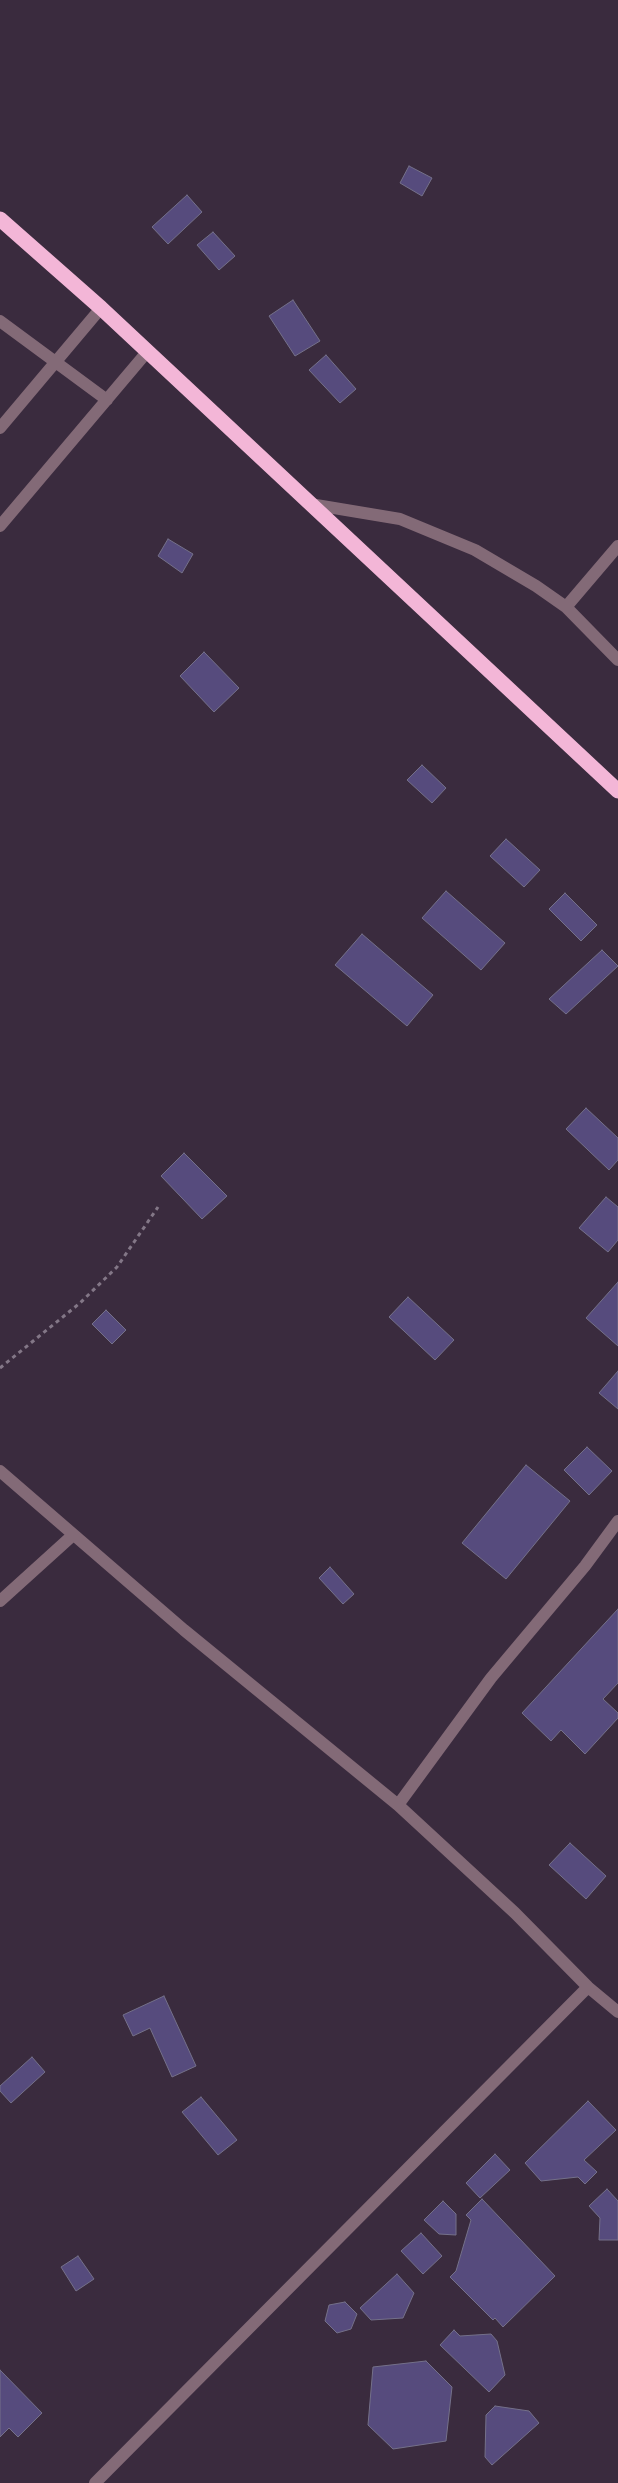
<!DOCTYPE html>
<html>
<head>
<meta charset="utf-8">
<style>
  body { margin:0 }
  canvas { display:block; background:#3a2b3e }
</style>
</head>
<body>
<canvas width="618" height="2483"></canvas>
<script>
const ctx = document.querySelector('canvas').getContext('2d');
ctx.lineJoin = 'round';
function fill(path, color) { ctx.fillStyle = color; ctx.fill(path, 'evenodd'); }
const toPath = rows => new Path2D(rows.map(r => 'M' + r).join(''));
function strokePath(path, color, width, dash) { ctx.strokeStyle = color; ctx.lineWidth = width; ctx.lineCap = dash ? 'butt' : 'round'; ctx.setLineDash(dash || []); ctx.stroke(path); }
const building = toPath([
  [409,166,432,178,422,196,400,183,409,166],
  [187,195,202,212,168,244,152,227,187,195],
  [213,232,235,256,219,270,197,245,213,232],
  [293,300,320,341,295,356,269,316,293,300],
  [326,355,356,389,340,403,309,370,326,355],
  [168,539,193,554,182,573,158,556,168,539],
  [204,652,239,688,214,712,180,676,204,652],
  [422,765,446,788,432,803,407,780,422,765],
  [506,839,540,870,524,887,490,856,506,839],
  [446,891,505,943,481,970,422,918,446,891],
  [565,893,597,925,581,941,549,909,565,893],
  [362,934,433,995,407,1026,335,965,362,934],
  [602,950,618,966,566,1014,549,999,602,950],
  [586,1108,618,1138,618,1160,609,1170,566,1129,586,1108],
  [184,1153,227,1196,202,1219,161,1176,184,1153],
  [606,1197,618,1207,618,1240,608,1252,579,1228,606,1197],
  [618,1282,618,1346,586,1318,618,1282],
  [408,1297,454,1340,435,1360,389,1317,408,1297],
  [106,1310,126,1330,112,1344,92,1324,106,1310],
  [618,1371,618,1409,599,1393,618,1371],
  [587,1447,612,1471,589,1495,564,1470,587,1447],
  [526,1465,570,1501,506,1579,462,1543,526,1465],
  [330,1567,354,1594,343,1604,319,1578,330,1567],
  [618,1609,618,1683,603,1699,618,1713,618,1718,585,1754,561,1730,551,1741,522,1713,618,1609],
  [570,1843,606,1876,586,1899,549,1865,570,1843],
  [164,1996,196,2066,172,2077,150,2028,133,2036,123,2015,164,1996],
  [32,2057,45,2072,11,2103,0,2091,0,2086,32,2057],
  [201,2097,237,2140,218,2155,182,2112,201,2097],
  [588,2101,616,2130,584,2160,597,2172,585,2184,578,2177,541,2181,525,2163,588,2101],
  [495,2154,510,2170,480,2198,466,2183,495,2154],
  [607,2189,618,2201,618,2240,599,2240,600,2218,589,2206,607,2189],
  [482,2199,555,2276,503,2327,495,2318,493,2320,450,2277,456,2271,471,2220,466,2215,482,2199],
  [443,2201,456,2214,456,2235,439,2234,424,2220,443,2201],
  [421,2233,442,2256,423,2274,401,2251,421,2233],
  [78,2256,94,2279,76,2291,61,2267,78,2256],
  [397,2274,414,2293,403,2318,371,2320,360,2308,397,2274],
  [345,2302,357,2314,351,2329,337,2333,325,2321,329,2305,345,2302],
  [454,2330,460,2336,491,2334,497,2341,505,2375,489,2392,440,2345,454,2330],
  [426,2361,452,2387,446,2441,393,2449,368,2425,373,2367,426,2361],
  [0,2370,42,2413,18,2437,9,2428,0,2437,0,2370],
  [495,2406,529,2411,539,2423,492,2465,485,2457,486,2415,495,2406]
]);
fill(building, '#564b7d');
strokePath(building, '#747089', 1);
strokePath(toPath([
  [0,1368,80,1303,117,1267,158,1207]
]), '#837787', 3, [4, 4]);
strokePath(toPath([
  [0,321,107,400],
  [0,428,101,308],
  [310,504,400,519,475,550,536,586,566,607,618,660],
  [0,526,147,352],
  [566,607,618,546],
  [0,1471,184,1630,398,1805,515,1913,588,1987,618,2012],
  [0,1601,73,1535],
  [398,1805,491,1678,585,1566,618,1521],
  [95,2483,588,1987]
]), '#836a77', 12);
strokePath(toPath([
  [0,219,101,308,618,791]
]), '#f3b6d7', 15);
</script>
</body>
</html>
